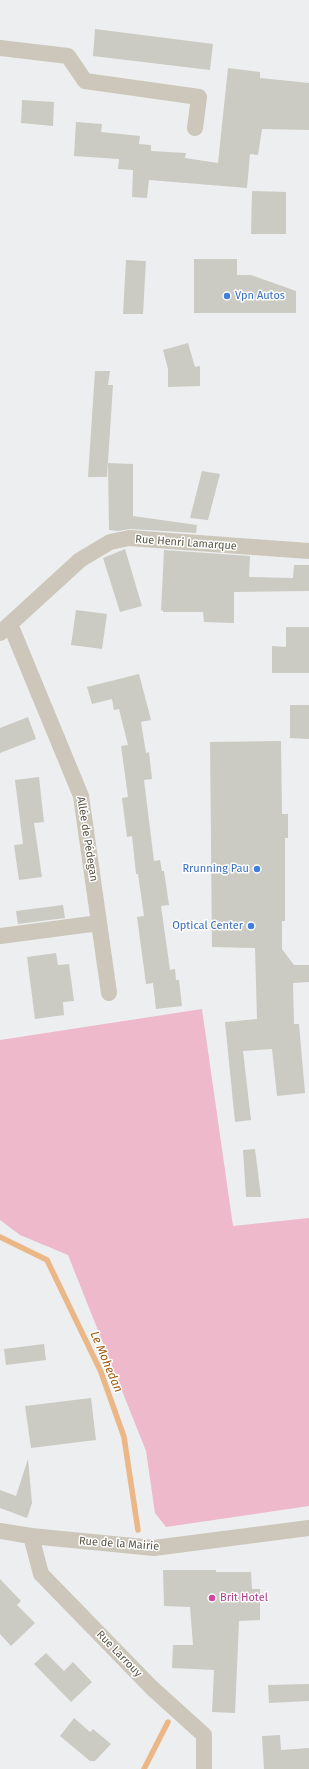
<!DOCTYPE html>
<html>
<head>
<meta charset="utf-8">
<style>
  body { margin:0 }
  canvas { display:block; background:#eceeef }
</style>
</head>
<body>
<canvas width="309" height="1769"></canvas>
<script>
const ctx = document.querySelector('canvas').getContext('2d');
ctx.lineJoin = 'round';
function fill(path, color) { ctx.fillStyle = color; ctx.fill(path, 'evenodd'); }
const toPath = rows => new Path2D(rows.map(r => 'M' + r).join(''));
function strokePath(path, color, width, dash) { ctx.strokeStyle = color; ctx.lineWidth = width; ctx.lineCap = dash ? 'butt' : 'round'; ctx.setLineDash(dash || []); ctx.stroke(path); }
function label(font, color, halo, rows, align = 'center') {
  ctx.font = font + ' "Fira Sans",sans-serif'; ctx.lineWidth = 3; ctx.setLineDash([]); ctx.textBaseline = 'middle'; ctx.strokeStyle = halo; ctx.fillStyle = color; for (const [text, x, y, turn = 0] of rows) {
    ctx.save(); ctx.translate(x, y); ctx.rotate((+turn || 0) * Math.PI / 180); ctx.textAlign = isNaN(turn) ? turn : align; if (halo) ctx.strokeText(text, 0, 0); ctx.fillText(text, 0, 0); ctx.restore();
  }
}
fill(toPath([
  [202,1009,233,1226,309,1218,309,1506,166,1527,155,1513,146,1451,68,1255,20,1235,0,1220,0,1040]
]), '#eeb9cb');
strokePath(toPath([
  [0,1237,47,1260,101,1372,124,1437,138,1530],
  [144,1769,168,1722]
]), '#ebb786', 5.5);
fill(toPath([
  [95,29,213,44,210,70,93,56],
  [228,68,260,72,260,78,309,83,309,130,262,129,258,155,250,154,247,188,149,180,147,198,132,197,133,170,118,169,119,159,74,156,76,122,102,124,101,132,140,136,139,144,151,145,151,151,186,153,185,158,218,163],
  [22,100,54,102,53,126,21,123],
  [252,191,286,192,286,234,251,234],
  [194,259,237,259,237,275,251,275,296,291,296,313,194,313],
  [126,260,146,261,143,314,123,314],
  [188,343,195,367,200,366,200,386,168,387,168,369,163,350],
  [95,371,110,371,108,385,113,385,107,477,88,477],
  [108,463,133,464,133,516,197,525,196,533,130,529,118,531,109,530],
  [202,471,220,474,208,520,190,518],
  [125,549,142,606,120,612,103,558],
  [164,550,250,556,249,577,293,578,294,565,309,565,309,591,234,592,234,623,204,622,203,612,163,612,163,610,161,611],
  [76,610,107,614,102,649,71,645],
  [286,627,309,627,309,673,272,673,272,646,286,647],
  [139,674,151,720,141,722,146,753,149,752,152,779,144,780,154,861,160,860,162,871,164,871,169,905,161,906,170,970,175,969,176,980,179,980,182,1006,156,1009,153,983,146,984,137,917,144,916,138,874,136,874,132,836,127,837,122,798,128,797,121,746,128,745,119,709,114,710,112,699,92,704,87,687],
  [290,705,309,705,309,739,290,738],
  [28,717,36,739,0,753,0,728],
  [281,741,282,814,288,814,288,838,285,838,285,921,282,921,282,949,294,965,309,965,309,982,293,983,294,1024,299,1024,305,1093,277,1096,272,1049,243,1051,251,1120,235,1122,225,1022,257,1019,255,948,212,947,210,742],
  [39,777,44,822,34,823,42,877,19,880,14,845,23,844,15,780],
  [63,905,65,918,18,924,16,911],
  [56,953,58,965,69,964,74,1001,63,1002,64,1015,35,1019,27,957],
  [255,1149,261,1197,246,1197,243,1150],
  [44,1344,46,1360,6,1365,4,1349],
  [91,1398,96,1440,31,1448,25,1406],
  [28,1459,32,1503,27,1518,0,1508,0,1490,16,1496],
  [163,1570,216,1570,216,1572,251,1572,252,1589,260,1589,260,1620,239,1621,235,1713,212,1712,214,1670,172,1668,173,1645,193,1645,190,1607,164,1606],
  [0,1579,21,1601,17,1605,35,1623,11,1646,0,1634],
  [46,1653,64,1671,73,1662,92,1682,71,1702,34,1664],
  [309,1684,309,1701,269,1703,268,1685],
  [74,1718,90,1732,93,1729,111,1744,95,1761,90,1761,60,1736],
  [280,1735,281,1750,309,1748,309,1769,264,1769,262,1736]
]), '#cccbc3');
strokePath(toPath([
  [0,48,68,56,85,81,199,97,195,128],
  [10,624,81,796,109,993],
  [0,633,80,560,110,542,129,538,309,551],
  [0,936,99,923],
  [0,1531,31,1536,154,1548,309,1528],
  [31,1536,41,1574,152,1688,204,1735,204,1769]
]), '#ccc7ba', 16);
for (const [x, y, r, color] of [
  [227,296,4,"#3f7fe0"],
  [257,869,4,"#3f7fe0"],
  [251,926,4,"#3f7fe0"],
  [212,1598,4,"#d1479c"]
]) { const dot = new Path2D(); dot.arc(x, y, r, 0, 2 * Math.PI); ctx.fillStyle = color; ctx.fill(dot); strokePath(dot, '#fff', 1.5); }
label('11px', '#366cbe', '#fff', [
  ["Vpn Autos",235,296,"left"],
  ["Rrunning Pau",249,869],
  ["Optical Center",243,926]
], 'right');
label('11px', '#595445', '#fff', [
  ["Rue Henri Lamarque",186,543,4],
  ["Allée de Pédegan",87,839,81],
  ["Rue de la Mairie",119,1544,4],
  ["Rue Larrouy",119,1654,46]
]);
label('11px', '#b23c85', '#fff', [
  ["Brit Hotel",220,1598]
], 'left');
label('italic 12px', '#a5570c', '#fff', [
  ["Le Mohedan",106,1362,67]
]);
</script>
</body>
</html>
